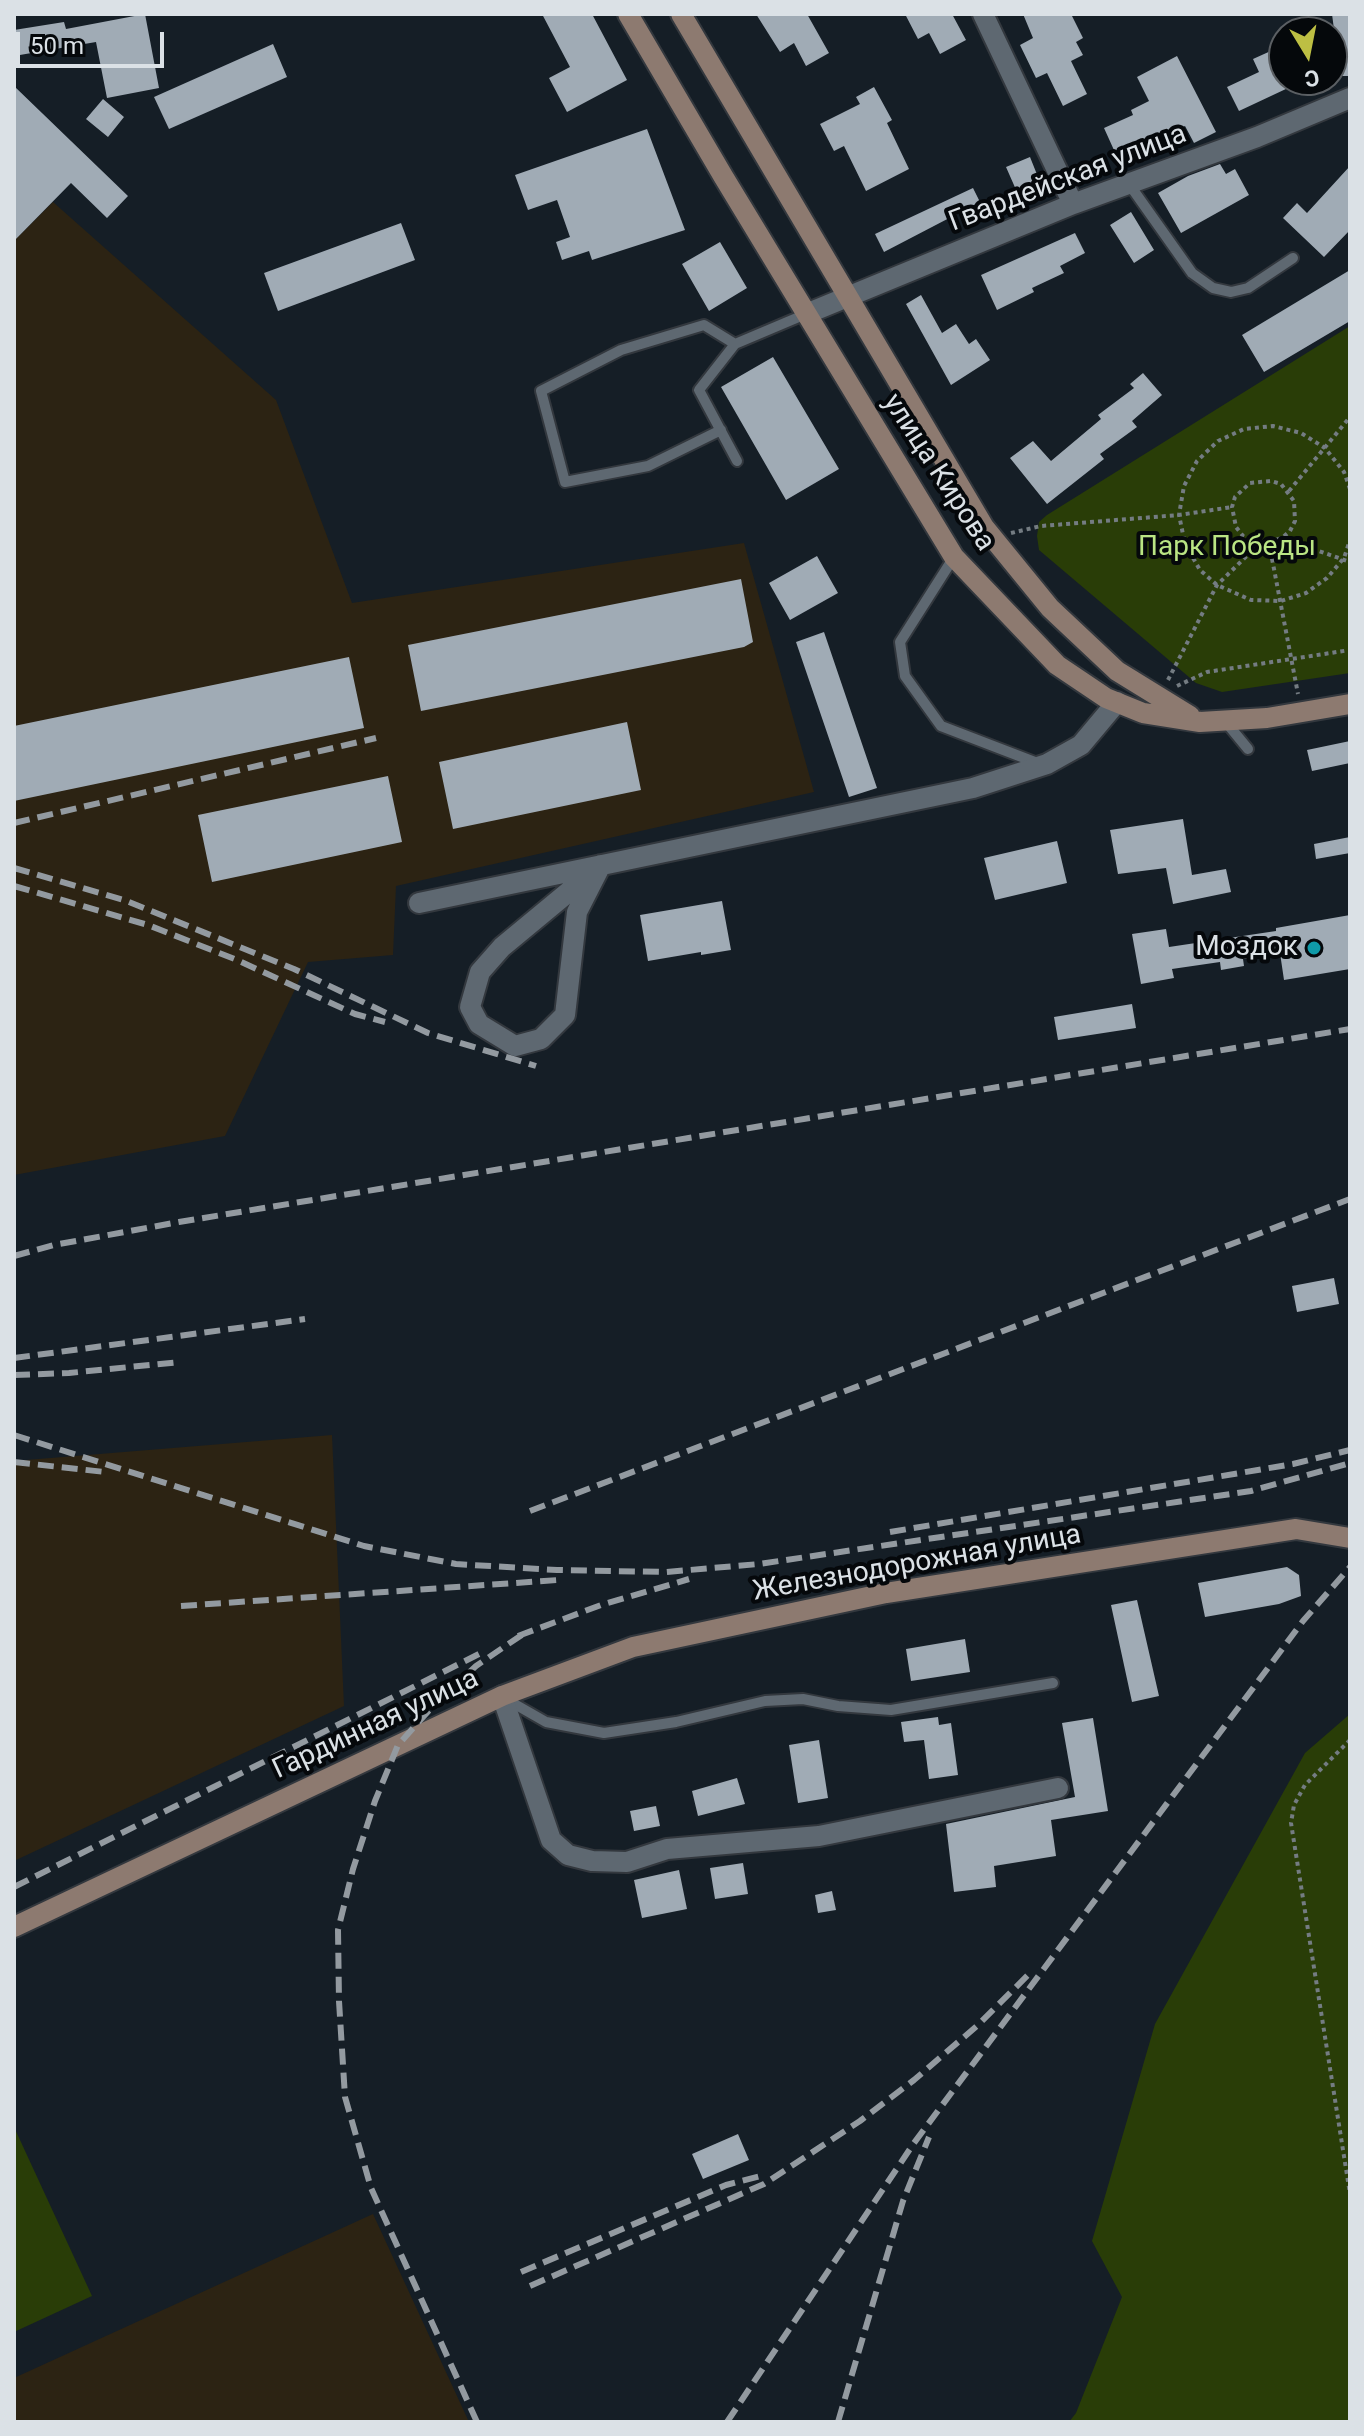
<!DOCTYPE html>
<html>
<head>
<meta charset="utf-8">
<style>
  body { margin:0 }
  #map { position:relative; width:1364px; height:2436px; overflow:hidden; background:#151e26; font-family:Roboto,sans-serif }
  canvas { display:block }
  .frame { position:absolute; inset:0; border:16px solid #dbe1e6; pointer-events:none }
  .north { position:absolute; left:1268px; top:16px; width:80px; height:80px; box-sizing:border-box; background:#05080b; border:2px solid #5b5f63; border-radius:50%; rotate:170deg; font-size:22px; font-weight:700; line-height:32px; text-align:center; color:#dbe1e6 }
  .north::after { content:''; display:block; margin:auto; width:28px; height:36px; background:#bdbf43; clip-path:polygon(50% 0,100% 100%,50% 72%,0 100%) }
  .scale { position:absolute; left:16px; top:32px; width:148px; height:36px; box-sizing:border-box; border:4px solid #dbe1e6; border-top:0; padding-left:10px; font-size:24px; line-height:28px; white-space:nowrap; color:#dbe1e6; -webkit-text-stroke:6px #05080b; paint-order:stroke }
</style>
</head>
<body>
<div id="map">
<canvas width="1364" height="2436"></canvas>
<div class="frame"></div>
<div class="north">С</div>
<div class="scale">50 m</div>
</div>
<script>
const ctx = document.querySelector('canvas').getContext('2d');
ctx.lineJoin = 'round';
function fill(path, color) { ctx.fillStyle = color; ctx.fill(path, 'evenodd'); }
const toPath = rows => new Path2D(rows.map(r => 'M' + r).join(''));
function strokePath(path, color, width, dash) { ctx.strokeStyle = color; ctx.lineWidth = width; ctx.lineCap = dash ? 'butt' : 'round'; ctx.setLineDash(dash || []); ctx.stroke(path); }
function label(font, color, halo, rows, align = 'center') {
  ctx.font = font + ' Roboto,sans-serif'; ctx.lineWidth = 8; ctx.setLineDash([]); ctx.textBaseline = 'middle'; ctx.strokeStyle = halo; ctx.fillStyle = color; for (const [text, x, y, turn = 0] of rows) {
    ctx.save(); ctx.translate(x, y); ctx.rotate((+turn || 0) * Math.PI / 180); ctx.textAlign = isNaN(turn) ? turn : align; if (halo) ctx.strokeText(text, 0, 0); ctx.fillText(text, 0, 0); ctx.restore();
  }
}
fill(toPath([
  [53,202,276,400,352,603,744,543,814,792,396,886,393,955,308,962,225,1136,14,1175,14,232,19,236],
  [332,1435,344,1706,14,1861,14,1461],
  [373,2214,469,2422,14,2422,14,2378]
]), '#2c2313');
fill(toPath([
  [1350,326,1350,673,1222,692,1196,683,1039,550,1037,536,1039,522,1047,515],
  [1350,1714,1350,2422,1069,2422,1076,2413,1122,2297,1092,2241,1155,2024,1305,1753],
  [14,2127,92,2296,14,2332]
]), '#293d07');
fill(toPath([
  [145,14,159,88,107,98,96,42,14,56,14,30,64,22,66,29],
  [542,14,592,14,627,80,567,112,549,78,570,67],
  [756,14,807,14,829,53,806,66,794,43,780,52],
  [905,14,952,14,966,40,940,54,929,33,918,39],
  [1023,14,1071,14,1083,38,1076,42,1083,55,1071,61,1087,94,1063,106,1047,73,1036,78,1020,45,1033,38],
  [1332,14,1350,14,1350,76,1340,76],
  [273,44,287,77,169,129,154,97],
  [1284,45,1284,80,1288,88,1239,111,1227,87,1259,72,1253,59],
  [1177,56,1216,132,1194,143,1185,126,1118,159,1104,128,1133,115,1131,110,1149,101,1137,77],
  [14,86,128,196,107,218,71,183,14,241],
  [874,87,892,120,887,123,909,169,866,191,844,146,834,151,820,124,860,104,856,97],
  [103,99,124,117,108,137,86,119],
  [647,129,685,230,592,260,589,251,562,260,556,242,570,237,557,200,528,210,515,175],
  [1030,157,1040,182,1017,192,1006,167],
  [1220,164,1226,174,1235,169,1249,195,1181,233,1158,193,1188,176],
  [1350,166,1350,230,1324,257,1283,218,1297,203,1307,213],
  [973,188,980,202,884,252,875,234],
  [1131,212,1154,250,1134,263,1110,225],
  [401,223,415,260,278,311,264,273],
  [1075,233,1085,253,1060,266,1064,273,1032,288,1034,292,997,310,981,275],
  [720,242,747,288,709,311,682,264],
  [1350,270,1350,321,1264,372,1242,335],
  [921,295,942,333,956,324,969,344,976,339,990,360,951,385,906,304],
  [773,357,839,469,786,500,721,387],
  [1143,373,1162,395,1132,421,1137,427,1100,454,1104,459,1047,504,1010,458,1033,441,1051,461,1101,419,1098,415,1134,388,1130,384],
  [817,556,838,593,790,620,769,583],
  [741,579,753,642,744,647,421,711,408,645],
  [824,632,877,788,849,797,796,642],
  [349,657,364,728,14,801,14,726],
  [627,722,641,790,453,829,439,762],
  [1350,741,1350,763,1312,771,1307,750],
  [388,776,402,842,212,882,198,815],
  [1183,819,1192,875,1226,869,1231,892,1173,904,1166,868,1118,874,1110,830],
  [1350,837,1350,853,1316,859,1314,844],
  [1057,841,1067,883,995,900,984,858],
  [722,901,731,950,701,955,701,952,648,961,640,915],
  [1350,915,1350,969,1284,980,1280,953,1243,959,1244,966,1221,970,1220,962,1172,969,1174,978,1141,984,1132,934,1166,929,1169,947,1276,931,1276,928],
  [1132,1004,1136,1028,1058,1040,1054,1017],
  [1334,1278,1339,1304,1297,1312,1292,1286],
  [1287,1567,1299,1575,1301,1596,1279,1604,1205,1617,1198,1583],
  [1137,1600,1159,1696,1132,1702,1111,1605],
  [965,1639,970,1672,911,1681,906,1649],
  [938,1717,939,1725,951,1723,958,1775,929,1779,924,1740,904,1742,901,1722],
  [1093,1718,1108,1811,1051,1820,1056,1856,994,1866,996,1887,954,1892,946,1824,1075,1797,1062,1723],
  [819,1740,828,1798,798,1803,789,1745],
  [737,1778,745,1804,698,1816,692,1791],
  [656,1806,660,1826,634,1831,630,1811],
  [743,1863,748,1894,715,1899,710,1868],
  [679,1870,687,1909,642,1918,634,1880],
  [832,1891,836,1910,818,1913,815,1895],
  [738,2134,749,2160,703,2179,692,2154]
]), '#a0abb5');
const lane = toPath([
  [1129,184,1192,273,1213,288,1231,292,1248,288,1293,258],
  [721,430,648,466,565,482,541,391,621,350,704,325,735,344],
  [737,461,699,390,735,344,806,314],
  [954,557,900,642,905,676,941,726,1040,764],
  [1225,721,1248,749],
  [504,1698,546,1722,604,1733,676,1722,765,1701,803,1699,838,1706,891,1710,1053,1683]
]);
const street = toPath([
  [983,14,1073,204],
  [806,314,1073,204,1257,137,1350,98],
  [601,865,577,912,565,1015,541,1039,515,1046,479,1024,470,1007,480,972,502,947,601,865],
  [419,903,973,788,1047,764,1081,745,1117,702],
  [502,1696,551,1840,568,1855,592,1861,627,1862,667,1849,819,1836,1058,1788]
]);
const secondary = toPath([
  [628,14,723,176,954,557,1057,665,1106,698,1143,713,1200,722,1267,718,1350,704],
  [681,14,984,527,1050,608,1117,671,1190,716],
  [14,1927,502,1696,633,1647,886,1593,1296,1529,1350,1538]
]);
strokePath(lane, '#33383e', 14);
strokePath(street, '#33383e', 24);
strokePath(secondary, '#33383e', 24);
strokePath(toPath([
  [1350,489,1344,472,1325,448,1301,433,1273,426,1244,429,1218,441,1197,461,1184,486,1179,515,1185,544,1200,570,1217,585,1251,600,1281,601,1306,593,1327,578,1344,558,1350,540],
  [1289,491,1350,417],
  [1011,533,1041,526,1179,515,1232,507],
  [1282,538,1350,562],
  [1269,543,1298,694],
  [1168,680,1217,585,1259,544,1282,538,1290,531,1295,521,1294,501,1281,484,1271,481,1250,483,1235,497,1232,507,1236,527,1243,536,1259,544],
  [1177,686,1207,672,1350,650],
  [1350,1740,1305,1785,1294,1805,1291,1823,1350,2194]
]), '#747c82', 4, [4, 4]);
strokePath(lane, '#5e6871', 10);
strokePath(street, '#5e6871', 20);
strokePath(secondary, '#8d7a70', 20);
strokePath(toPath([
  [14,823,376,738],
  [14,868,124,900,294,969,428,1033,536,1066],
  [14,886,148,925,237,960,355,1014,385,1022],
  [14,1256,54,1245,179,1222,1350,1029],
  [14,1358,305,1319],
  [14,1375,69,1373,180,1362],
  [14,1435,364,1546,456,1564,557,1570,666,1572,759,1564,1251,1491,1350,1463],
  [14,1462,105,1472],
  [530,1511,1350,1199],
  [890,1532,1293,1464,1350,1450],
  [181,1606,558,1580],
  [518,1636,601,1605,689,1579],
  [14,1887,485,1651],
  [521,2272,726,2185,761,2176],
  [530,2286,764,2184,860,2121,914,2080,978,2025,1029,1974],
  [477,2422,371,2188,345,2097,339,2001,338,1930,353,1869,375,1801,398,1745,432,1707,476,1666,526,1632],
  [727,2422,914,2143,1303,1621,1350,1567],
  [838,2422,903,2201,929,2137]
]), '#939aa0', 6, [16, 8]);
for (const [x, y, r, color] of [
  [1314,948,8,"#0f9aa8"]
]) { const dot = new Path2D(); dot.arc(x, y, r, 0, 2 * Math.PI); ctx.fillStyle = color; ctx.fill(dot); strokePath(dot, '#05080b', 3); }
label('28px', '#dbe1e6', '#05080b', [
  ["Гвардейская улица",1068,179,-21],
  ["улица Кирова",938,473,57],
  ["Железнодорожная улица",917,1564,-10],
  ["Гардинная улица",376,1725,-25]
]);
label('28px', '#bae584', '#05080b', [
  ["Парк Победы",1227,548]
]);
label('28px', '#dbe1e6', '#05080b', [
  ["Моздок",1298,948]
], 'right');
</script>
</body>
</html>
